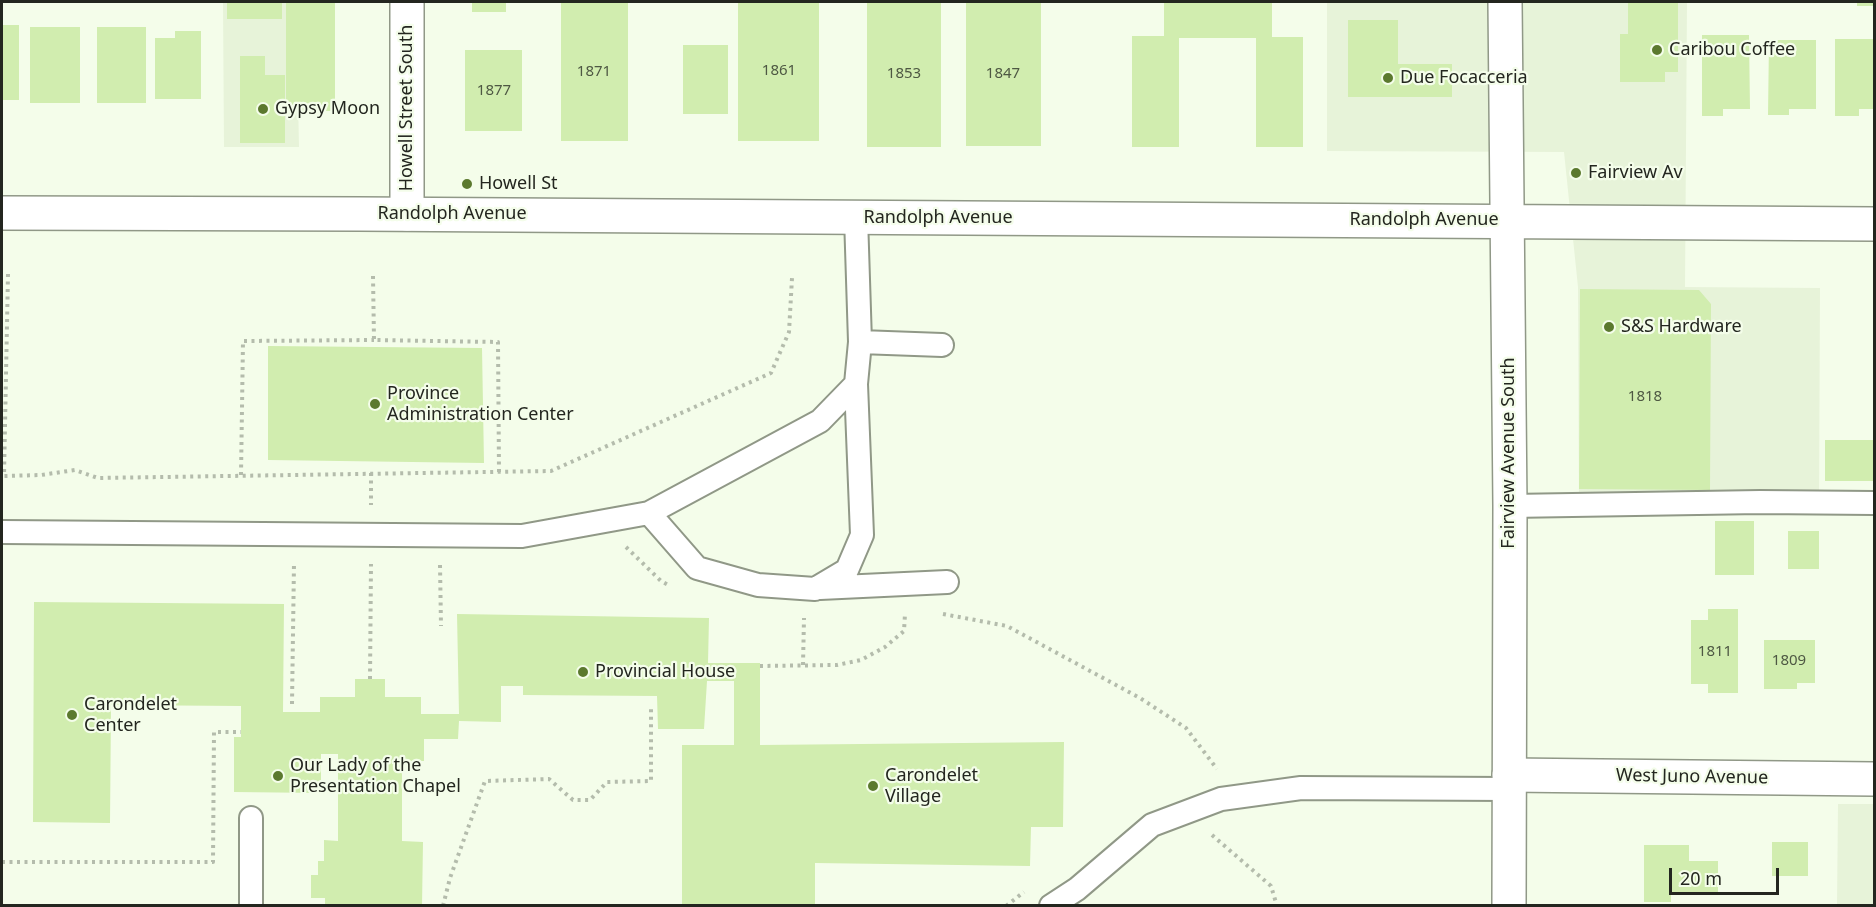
<!DOCTYPE html>
<html>
<head>
<meta charset="utf-8">
<style>
  body { margin:0 }
  #map { position:relative; width:1876px; height:907px; overflow:hidden; background:#f4fdea; font-family:"Noto Sans",sans-serif }
  canvas { display:block }
  .frame { position:absolute; inset:0; border:3px solid #23261f; pointer-events:none }
  .scale { position:absolute; left:1669px; top:868px; width:110px; height:27px; box-sizing:border-box; border:3px solid #23261f; border-top:0; padding-left:8px; font-size:18px; line-height:21px; white-space:nowrap; color:#23261f; -webkit-text-stroke:4px #f4fdea; paint-order:stroke }
</style>
</head>
<body>
<div id="map">
<canvas width="1876" height="907"></canvas>
<div class="frame"></div>
<div class="scale">20 m</div>
</div>
<script>
const ctx = document.querySelector('canvas').getContext('2d');
ctx.lineJoin = 'round';
function fill(path, color) { ctx.fillStyle = color; ctx.fill(path, 'evenodd'); }
const toPath = rows => new Path2D(rows.map(r => 'M' + r).join(''));
function strokePath(path, color, width, dash) { ctx.strokeStyle = color; ctx.lineWidth = width; ctx.lineCap = dash ? 'butt' : 'round'; ctx.setLineDash(dash || []); ctx.stroke(path); }
function label(font, color, halo, rows, align = 'center') {
  ctx.font = font + ' "Noto Sans",sans-serif'; ctx.lineWidth = 4.5; ctx.setLineDash([]); ctx.textBaseline = 'middle'; ctx.strokeStyle = halo; ctx.fillStyle = color; for (const [text, x, y, turn = 0] of rows) {
    ctx.save(); ctx.translate(x, y); ctx.rotate((+turn || 0) * Math.PI / 180); ctx.textAlign = isNaN(turn) ? turn : align; if (halo) ctx.strokeText(text, 0, 0); ctx.fillText(text, 0, 0); ctx.restore();
  }
}
fill(toPath([
  [223,2,296,2,299,147,224,147],
  [1327,2,1687,2,1685,287,1820,288,1819,508,1579,506,1578,287,1564,152,1327,151],
  [1838,804,1874,804,1874,905,1837,905]
]), '#e7f3d9');
fill(toPath([
  [227,2,282,2,282,19,227,19],
  [286,2,335,2,335,111,286,111],
  [472,2,506,2,506,12,472,12],
  [561,2,628,2,628,141,561,141],
  [738,2,819,2,819,141,738,141],
  [867,2,941,2,941,147,867,147],
  [966,2,1041,2,1041,146,966,146],
  [1164,2,1272,2,1272,37,1303,37,1303,147,1256,147,1256,38,1179,38,1179,147,1132,147,1132,36,1164,36],
  [1628,2,1678,2,1678,72,1665,72,1665,82,1620,82,1620,34,1628,34],
  [1857,2,1874,2,1874,6,1857,6],
  [1348,20,1398,20,1398,64,1452,64,1452,97,1348,97],
  [2,25,19,25,19,100,2,100],
  [30,27,80,27,80,103,30,103],
  [97,27,146,27,146,103,97,103],
  [175,31,201,31,201,99,155,99,155,38,175,38],
  [1702,35,1749,35,1750,109,1723,109,1723,116,1702,116],
  [1835,39,1874,39,1874,109,1859,109,1859,116,1835,116],
  [1769,40,1816,40,1816,109,1789,109,1789,115,1768,115],
  [683,45,728,45,728,114,683,114],
  [465,50,522,50,522,131,465,131],
  [240,56,265,56,265,75,285,75,285,143,240,143],
  [1580,289,1699,290,1711,304,1710,490,1579,489],
  [268,346,482,348,484,463,268,460],
  [1825,440,1873,440,1873,481,1825,481],
  [1715,521,1754,521,1754,575,1715,575],
  [1788,531,1819,531,1819,569,1788,569],
  [34,602,284,604,283,712,320,712,320,697,355,697,355,679,385,679,385,697,421,697,421,714,459,714,457,614,709,618,708,663,760,663,760,745,1064,742,1063,827,1031,827,1030,866,815,863,815,906,682,906,682,745,734,745,734,681,707,681,704,729,658,729,657,696,523,695,523,686,501,686,501,722,459,721,458,739,424,739,424,761,402,761,402,841,423,842,422,906,325,906,325,898,311,898,311,875,318,875,318,861,324,861,324,840,338,841,338,754,321,754,321,793,234,792,234,737,241,737,241,706,111,705,110,823,33,822],
  [1708,609,1738,609,1738,693,1708,693,1708,684,1691,684,1691,620,1708,620],
  [1764,640,1815,640,1815,683,1797,683,1797,689,1764,689],
  [1772,842,1808,842,1808,876,1772,876],
  [1644,845,1689,845,1689,861,1718,861,1718,892,1671,892,1671,902,1644,902]
]), '#d1edaf');
const lane = toPath([
  [860,342,942,345],
  [1510,506,1760,502,1874,503],
  [649,513,697,568,758,585,815,589,847,570,862,535,856,384],
  [2,532,522,536,649,513,820,421,856,384,860,342,856,217],
  [820,588,947,582],
  [251,906,251,818],
  [1051,906,1077,889,1152,825,1221,799,1301,788,1509,789]
]);
const street = toPath([
  [407,2,407,214],
  [1509,775,1874,779]
]);
const secondary = toPath([
  [1505,2,1510,506,1509,906],
  [2,213,359,214,1874,224]
]);
strokePath(lane, '#909887', 26);
strokePath(street, '#909887', 36);
strokePath(secondary, '#909887', 36);
strokePath(toPath([
  [8,274,4,476,41,475,75,470,98,478,551,471,771,373,789,332,792,278],
  [373,276,374,340,498,342,499,472],
  [371,473,371,505],
  [241,475,243,341,374,340],
  [626,547,661,581,670,586],
  [440,565,441,626],
  [943,614,1007,626,1140,698,1186,728,1217,769],
  [803,665,804,618],
  [760,666,837,665,861,660,885,647,904,631,905,614],
  [370,679,371,564],
  [292,704,294,563],
  [1212,835,1271,886,1277,906],
  [2,862,213,862,214,732,241,732],
  [443,906,450,878,485,781,549,779,573,800,590,800,607,782,651,781,651,709],
  [1006,906,1024,892]
]), '#b4bcac', 4, [3, 4.5]);
strokePath(lane, '#fff', 22);
strokePath(street, '#fff', 33);
strokePath(secondary, '#fff', 33);
for (const [x, y, r, color] of [
  [1657,50,6,"#5b792e"],
  [1388,78,6,"#5b792e"],
  [263,109,6,"#5b792e"],
  [1576,173,6,"#5b792e"],
  [467,184,6,"#5b792e"],
  [1609,327,6,"#5b792e"],
  [375,404,6,"#5b792e"],
  [583,672,6,"#5b792e"],
  [72,715,6,"#5b792e"],
  [278,776,6,"#5b792e"],
  [873,786,6,"#5b792e"]
]) { const dot = new Path2D(); dot.arc(x, y, r, 0, 2 * Math.PI); ctx.fillStyle = color; ctx.fill(dot); strokePath(dot, '#f4fdea', 2); }
label('15px', '#4e5843', null, [
  ["1861",779,71],
  ["1871",594,72],
  ["1853",904,74],
  ["1847",1003,74],
  ["1877",494,91],
  ["1818",1645,397],
  ["1811",1715,652],
  ["1809",1789,661]
]);
label('18px', '#23261f', '#f4fdea', [
  ["Caribou Coffee",1669,50],
  ["Due Focacceria",1400,78],
  ["Gypsy Moon",275,109],
  ["Fairview Av",1588,173],
  ["Howell St",479,184],
  ["S&S Hardware",1621,327],
  ["Province",387,394],
  ["Administration Center",387,415],
  ["Provincial House",595,672],
  ["Carondelet",84,705],
  ["Center",84,726],
  ["Our Lady of the",290,766],
  ["Presentation Chapel",290,787],
  ["Carondelet",885,776],
  ["Village",885,797]
], 'left');
label('18px', '#23261f', '#f4fdea', [
  ["Howell Street South",407,108,-90],
  ["Randolph Avenue",452,214],
  ["Randolph Avenue",938,218],
  ["Randolph Avenue",1424,220],
  ["Fairview Avenue South",1509,453,-90],
  ["West Juno Avenue",1692,777,1]
]);
</script>
</body>
</html>
